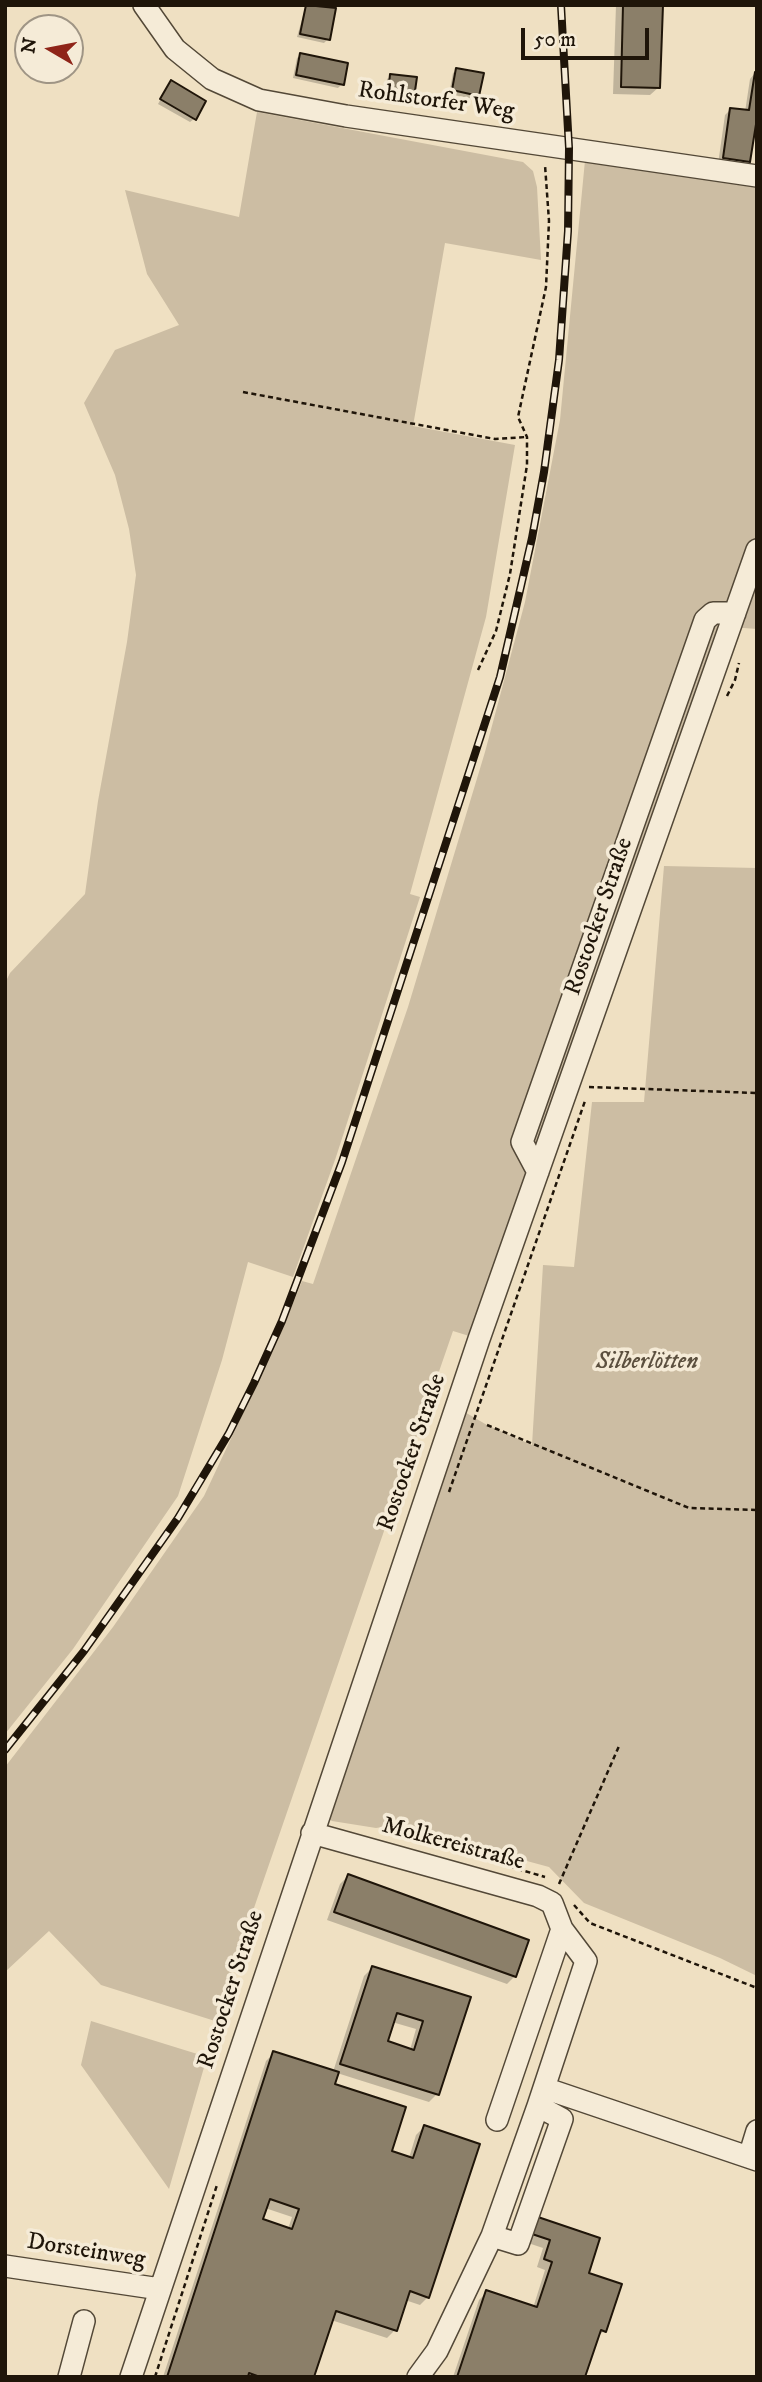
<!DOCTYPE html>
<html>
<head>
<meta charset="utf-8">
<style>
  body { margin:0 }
  #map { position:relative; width:762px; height:2382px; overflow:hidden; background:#efe0c2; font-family:"IM FELL DW Pica",serif }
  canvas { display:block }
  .frame { position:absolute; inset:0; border:7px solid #1f1509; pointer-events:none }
  .north { position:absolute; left:14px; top:14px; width:70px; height:70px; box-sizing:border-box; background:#f5ebd7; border:2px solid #9f9585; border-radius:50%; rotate:280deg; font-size:19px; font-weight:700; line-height:28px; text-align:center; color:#1f1509 }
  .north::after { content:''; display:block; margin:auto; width:24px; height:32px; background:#8f2418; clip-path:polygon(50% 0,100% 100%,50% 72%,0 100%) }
  .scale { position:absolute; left:521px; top:28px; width:128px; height:32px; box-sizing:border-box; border:4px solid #1f1509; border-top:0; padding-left:9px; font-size:21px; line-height:24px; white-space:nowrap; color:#1f1509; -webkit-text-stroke:5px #f5ebd7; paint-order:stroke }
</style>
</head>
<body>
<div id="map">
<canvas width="762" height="2382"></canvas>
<div class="frame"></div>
<div class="north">N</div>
<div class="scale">50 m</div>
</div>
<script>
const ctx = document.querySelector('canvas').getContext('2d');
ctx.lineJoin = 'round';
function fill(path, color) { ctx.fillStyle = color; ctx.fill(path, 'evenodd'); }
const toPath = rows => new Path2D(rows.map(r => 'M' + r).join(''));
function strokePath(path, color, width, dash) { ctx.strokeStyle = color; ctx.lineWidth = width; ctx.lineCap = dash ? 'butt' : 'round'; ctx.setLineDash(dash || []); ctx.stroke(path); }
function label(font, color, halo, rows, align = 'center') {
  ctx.font = font + ' "IM FELL DW Pica",serif'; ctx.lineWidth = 7; ctx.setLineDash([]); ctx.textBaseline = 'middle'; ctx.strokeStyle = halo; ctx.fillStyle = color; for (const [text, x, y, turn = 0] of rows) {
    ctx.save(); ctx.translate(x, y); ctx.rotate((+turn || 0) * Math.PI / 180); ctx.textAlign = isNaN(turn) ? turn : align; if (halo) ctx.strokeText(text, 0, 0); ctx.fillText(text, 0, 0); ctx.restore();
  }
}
fill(toPath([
  [257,112,523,162,533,171,537,187,541,260,445,243,413,426,515,445,486,617,410,894,420,897,336,1157,293,1277,248,1262,222,1360,178,1496,73,1649,5,1734,5,983,10,973,85,894,98,801,127,642,136,575,129,529,115,475,84,403,115,350,179,325,147,274,125,190,239,217],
  [586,150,757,176,757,629,730,627,479,1339,453,1331,215,2021,101,1985,49,1931,5,1972,5,1767,113,1627,204,1496,283,1328,302,1281,313,1284,408,1007,485,752,525,602,560,420],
  [664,866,757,868,757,1976,720,1958,584,1903,549,1867,394,1825,376,1828,332,1821,319,1812,456,1407,487,1425,532,1445,543,1265,574,1267,592,1102,644,1102],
  [91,2021,207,2057,169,2189,81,2065]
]), '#ccbda3');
fill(toPath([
  [306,5,334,10,328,39,324,43,297,37],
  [616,5,661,5,659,87,650,95,613,94],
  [301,55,342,84,338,88,293,78,297,58],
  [457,70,478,95,474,99,449,94,453,73],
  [755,73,749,161,743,167,718,164,725,115,731,109,745,112,750,79],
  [391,76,413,97,409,101,385,98,387,79],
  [168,86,194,119,190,122,158,104],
  [348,1876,515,1976,507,1984,327,1920,340,1884],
  [372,1968,468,1999,437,2094,429,2102,337,2073,333,2085,390,2152,409,2158,416,2135,424,2127,428,2297,420,2305,405,2300,395,2330,387,2338,331,2320,312,2377,163,2377,266,2061,274,2053,333,2072,364,1976],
  [392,2022,416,2029,410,2050,386,2042],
  [265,2208,292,2217,288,2229,261,2220],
  [535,2218,586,2274,604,2331,596,2338,583,2377,453,2377,479,2300,487,2292,533,2308,545,2270,537,2267,543,2248,522,2241]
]), '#0003');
const building = toPath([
  [306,5,336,8,330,40,300,34,306,5],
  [623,5,663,5,660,88,621,87,623,5],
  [300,53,348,63,344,85,296,75,300,53],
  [456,68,484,73,479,96,452,90,456,68],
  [755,72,757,72,757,118,750,162,723,158,730,108,749,110,755,72],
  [390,74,417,77,414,98,388,95,390,74],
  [171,80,206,101,196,120,160,99,171,80],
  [348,1874,529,1940,516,1977,334,1912,348,1874],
  [372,1966,471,1997,439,2095,340,2064,372,1966],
  [397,2013,423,2021,414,2050,388,2041,397,2013],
  [273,2051,339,2072,335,2084,406,2107,392,2151,413,2158,424,2125,480,2144,429,2298,410,2291,397,2331,336,2311,314,2377,260,2377,249,2373,248,2377,167,2377,273,2051],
  [270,2199,299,2209,292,2229,263,2219,270,2199],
  [535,2216,600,2238,589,2273,622,2284,606,2332,601,2330,585,2377,457,2377,486,2290,537,2307,552,2262,544,2259,550,2240,529,2233,535,2216]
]);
fill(building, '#8b7f69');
strokePath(building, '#1f1509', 2);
const minor = toPath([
  [144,5,175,49,212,79,259,100,346,116,757,176],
  [538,1172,522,1142,705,620,713,613,735,613],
  [312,1833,538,1896,552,1903,562,1929,586,1961,538,2106,492,2236,437,2351,418,2377],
  [544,2088,757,2160],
  [497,2120,562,1929],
  [749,2157,757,2131],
  [492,2236,518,2244,562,2119,538,2106],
  [5,2266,160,2289],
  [69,2377,84,2321],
  [131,2377,479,1339,757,550]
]);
strokePath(minor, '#534837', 24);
strokePath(toPath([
  [243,392,495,439,526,437],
  [478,670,496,631,510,574,527,465,527,437,518,417,546,287,549,221,545,165],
  [727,696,735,680,739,663],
  [589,1087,757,1093],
  [487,1425,689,1508,757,1510],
  [449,1492,585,1101],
  [403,1838,410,1837,545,1877],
  [559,1884,619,1746],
  [574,1905,590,1923,757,1988],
  [155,2377,217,2185]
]), '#1f1509', 2.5, [5, 3.5]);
strokePath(minor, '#f5ebd7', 21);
const rail = toPath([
  [5,1750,84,1651,178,1518,229,1433,254,1383,282,1321,342,1162,500,677,532,538,544,472,559,360,568,231,569,148,561,5]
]);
strokePath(rail, '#1f1509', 8);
strokePath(rail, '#f5ebd7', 5, [16]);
label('24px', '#1f1509', '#f5ebd7', [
  ["Rohlstorfer Weg",436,102,8],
  ["Rostocker Straße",600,917,-71],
  ["Rostocker Straße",413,1453,-71],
  ["Molkereistraße",453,1845,15],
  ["Rostocker Straße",232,1990,-72],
  ["Dorsteinweg",86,2252,9]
]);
label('italic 24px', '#5c503f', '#f5ebd7', [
  ["Silberlötten",647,1363]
]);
</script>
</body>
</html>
